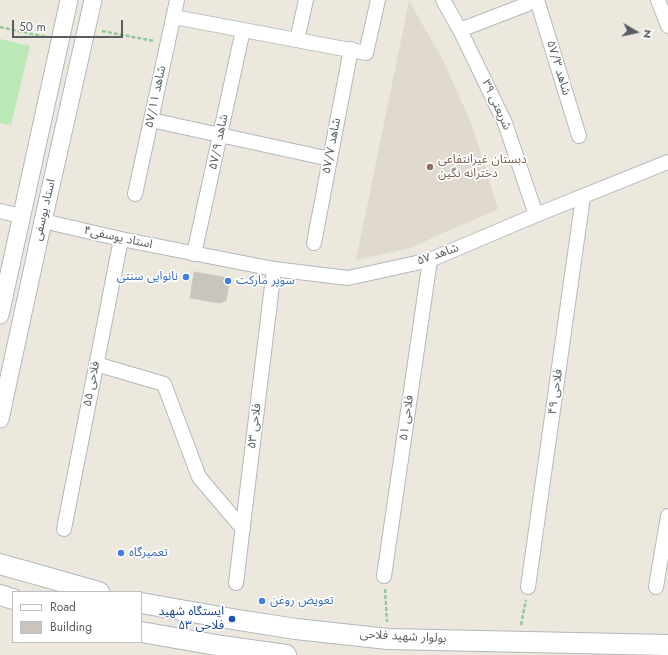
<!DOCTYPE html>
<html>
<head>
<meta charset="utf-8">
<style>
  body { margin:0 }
  #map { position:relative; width:668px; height:655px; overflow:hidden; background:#ede8de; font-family:Jost,sans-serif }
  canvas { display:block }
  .legend { position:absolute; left:12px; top:591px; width:130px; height:52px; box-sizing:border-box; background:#fff; border:1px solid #bcbec0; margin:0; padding:5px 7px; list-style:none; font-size:12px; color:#575d61 }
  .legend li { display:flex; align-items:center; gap:8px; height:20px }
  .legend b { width:20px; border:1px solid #bcbec0 }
  .north { position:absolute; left:616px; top:12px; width:40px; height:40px; -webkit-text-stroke:3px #fff; paint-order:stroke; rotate:99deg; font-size:11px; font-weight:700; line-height:16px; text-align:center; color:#575d61 }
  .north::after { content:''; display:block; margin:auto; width:14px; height:18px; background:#575d61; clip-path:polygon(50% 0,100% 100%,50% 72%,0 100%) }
  .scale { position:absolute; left:12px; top:20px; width:111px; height:18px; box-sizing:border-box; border:2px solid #575d61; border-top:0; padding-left:5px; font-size:12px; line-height:14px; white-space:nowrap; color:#575d61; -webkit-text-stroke:3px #fff; paint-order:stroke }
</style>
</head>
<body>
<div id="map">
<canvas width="668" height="655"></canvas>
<ul class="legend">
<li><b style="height:5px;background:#fff"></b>Road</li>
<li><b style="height:11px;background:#c9c5bd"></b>Building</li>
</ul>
<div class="north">N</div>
<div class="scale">50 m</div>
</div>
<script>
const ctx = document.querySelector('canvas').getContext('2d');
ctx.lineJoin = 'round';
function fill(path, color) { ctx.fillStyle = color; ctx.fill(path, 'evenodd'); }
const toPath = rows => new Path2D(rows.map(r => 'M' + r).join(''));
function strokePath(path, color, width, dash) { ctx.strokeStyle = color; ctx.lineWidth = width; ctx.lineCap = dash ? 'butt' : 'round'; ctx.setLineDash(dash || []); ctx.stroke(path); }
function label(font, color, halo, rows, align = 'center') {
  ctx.font = font + ' Jost,"Noto Sans Arabic",sans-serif'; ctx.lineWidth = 3.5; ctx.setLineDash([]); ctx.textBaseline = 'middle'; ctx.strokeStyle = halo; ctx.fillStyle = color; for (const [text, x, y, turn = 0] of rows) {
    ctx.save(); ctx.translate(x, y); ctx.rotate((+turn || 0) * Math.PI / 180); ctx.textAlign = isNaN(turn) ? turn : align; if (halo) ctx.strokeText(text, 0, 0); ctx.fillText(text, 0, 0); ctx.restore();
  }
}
fill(toPath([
  [409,1,443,60,472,125,498,209,410,248,356,260]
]), '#dfd9ce');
fill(toPath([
  [0,39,30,46,11,125,0,123]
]), '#bbe8b7');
const building = toPath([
  [194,272,230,278,226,301,219,303,190,298,194,272]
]);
fill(building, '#c9c5bd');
strokePath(building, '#d1c9bc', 1);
const minor = toPath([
  [443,0,460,30,505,123,536,215],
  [537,0,579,136],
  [658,0,668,26],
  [174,17,366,53,378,0],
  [460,30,525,5,533,0],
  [297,40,306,0],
  [151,120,330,159],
  [135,194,177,0],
  [0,211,21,216],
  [43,221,121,239,274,269,348,278,430,260,536,215,668,162],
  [314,243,351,49],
  [194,254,243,30],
  [96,364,164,384,199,477,243,529],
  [64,529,121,239],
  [384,576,430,260],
  [236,583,274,269],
  [528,587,583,197],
  [656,587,668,516]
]);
const tertiary = toPath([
  [0,315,69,0],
  [0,419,43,221,93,0]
]);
const secondary = toPath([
  [0,564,99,592],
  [0,595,13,599],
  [141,603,232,619,296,629,388,639,668,645],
  [141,632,222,646,286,655]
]);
strokePath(minor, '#b4b8bd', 16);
strokePath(tertiary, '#b4b8bd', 19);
strokePath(secondary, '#b2b7bd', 22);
strokePath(toPath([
  [0,27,46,37],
  [102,31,154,41],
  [385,589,387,622],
  [521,625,526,600]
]), '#90c99a', 2.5, [4, 2]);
strokePath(minor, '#fff', 14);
strokePath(tertiary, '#fff', 17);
strokePath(secondary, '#fff', 20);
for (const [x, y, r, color] of [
  [430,167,4,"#8d6e63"],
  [186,277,4,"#3f7fe0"],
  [228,281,4,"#3f7fe0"],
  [121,553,4,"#3f7fe0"],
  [262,601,4,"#3f7fe0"],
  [232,619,4,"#1a4fb4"]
]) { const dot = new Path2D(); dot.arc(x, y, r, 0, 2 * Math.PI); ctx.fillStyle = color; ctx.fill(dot); strokePath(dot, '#fff', 1.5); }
label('12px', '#575d61', '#fff', [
  ["شاهد ۵۷/۳",558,68,73],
  ["شاهد ۵۷/۱۱",156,97,-78],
  ["شریعتی ۳۹",496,105,65],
  ["شاهد ۵۷/۹",219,142,-78],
  ["شاهد ۵۷/۷",332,146,-79],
  ["استاد یوسفی",45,210,-77],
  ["استاد یوسفی۴",118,238,12],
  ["شاهد ۵۷",438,255,-19],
  ["فلاحی ۵۵",92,384,-79],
  ["فلاحی ۴۹",556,392,-82],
  ["فلاحی ۵۱",407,418,-82],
  ["فلاحی ۵۳",255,426,-83],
  ["بولوار شهید فلاحی",403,637,3]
]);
label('12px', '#785e54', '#fff', [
  ["دبستان غیرانتفاعی",438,160],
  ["دخترانه نگین",438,174]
], 'left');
label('12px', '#366cbe', '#fff', [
  ["نانوایی سنتی",178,277,"right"],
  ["سوپر مارکت",236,281],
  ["تعمیرگاه",129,553],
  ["تعویض روغن",270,601]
], 'left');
label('12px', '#164399', '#fff', [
  ["ایستگاه شهید",224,612],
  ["فلاحی ۵۳",224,626]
], 'right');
</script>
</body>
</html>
